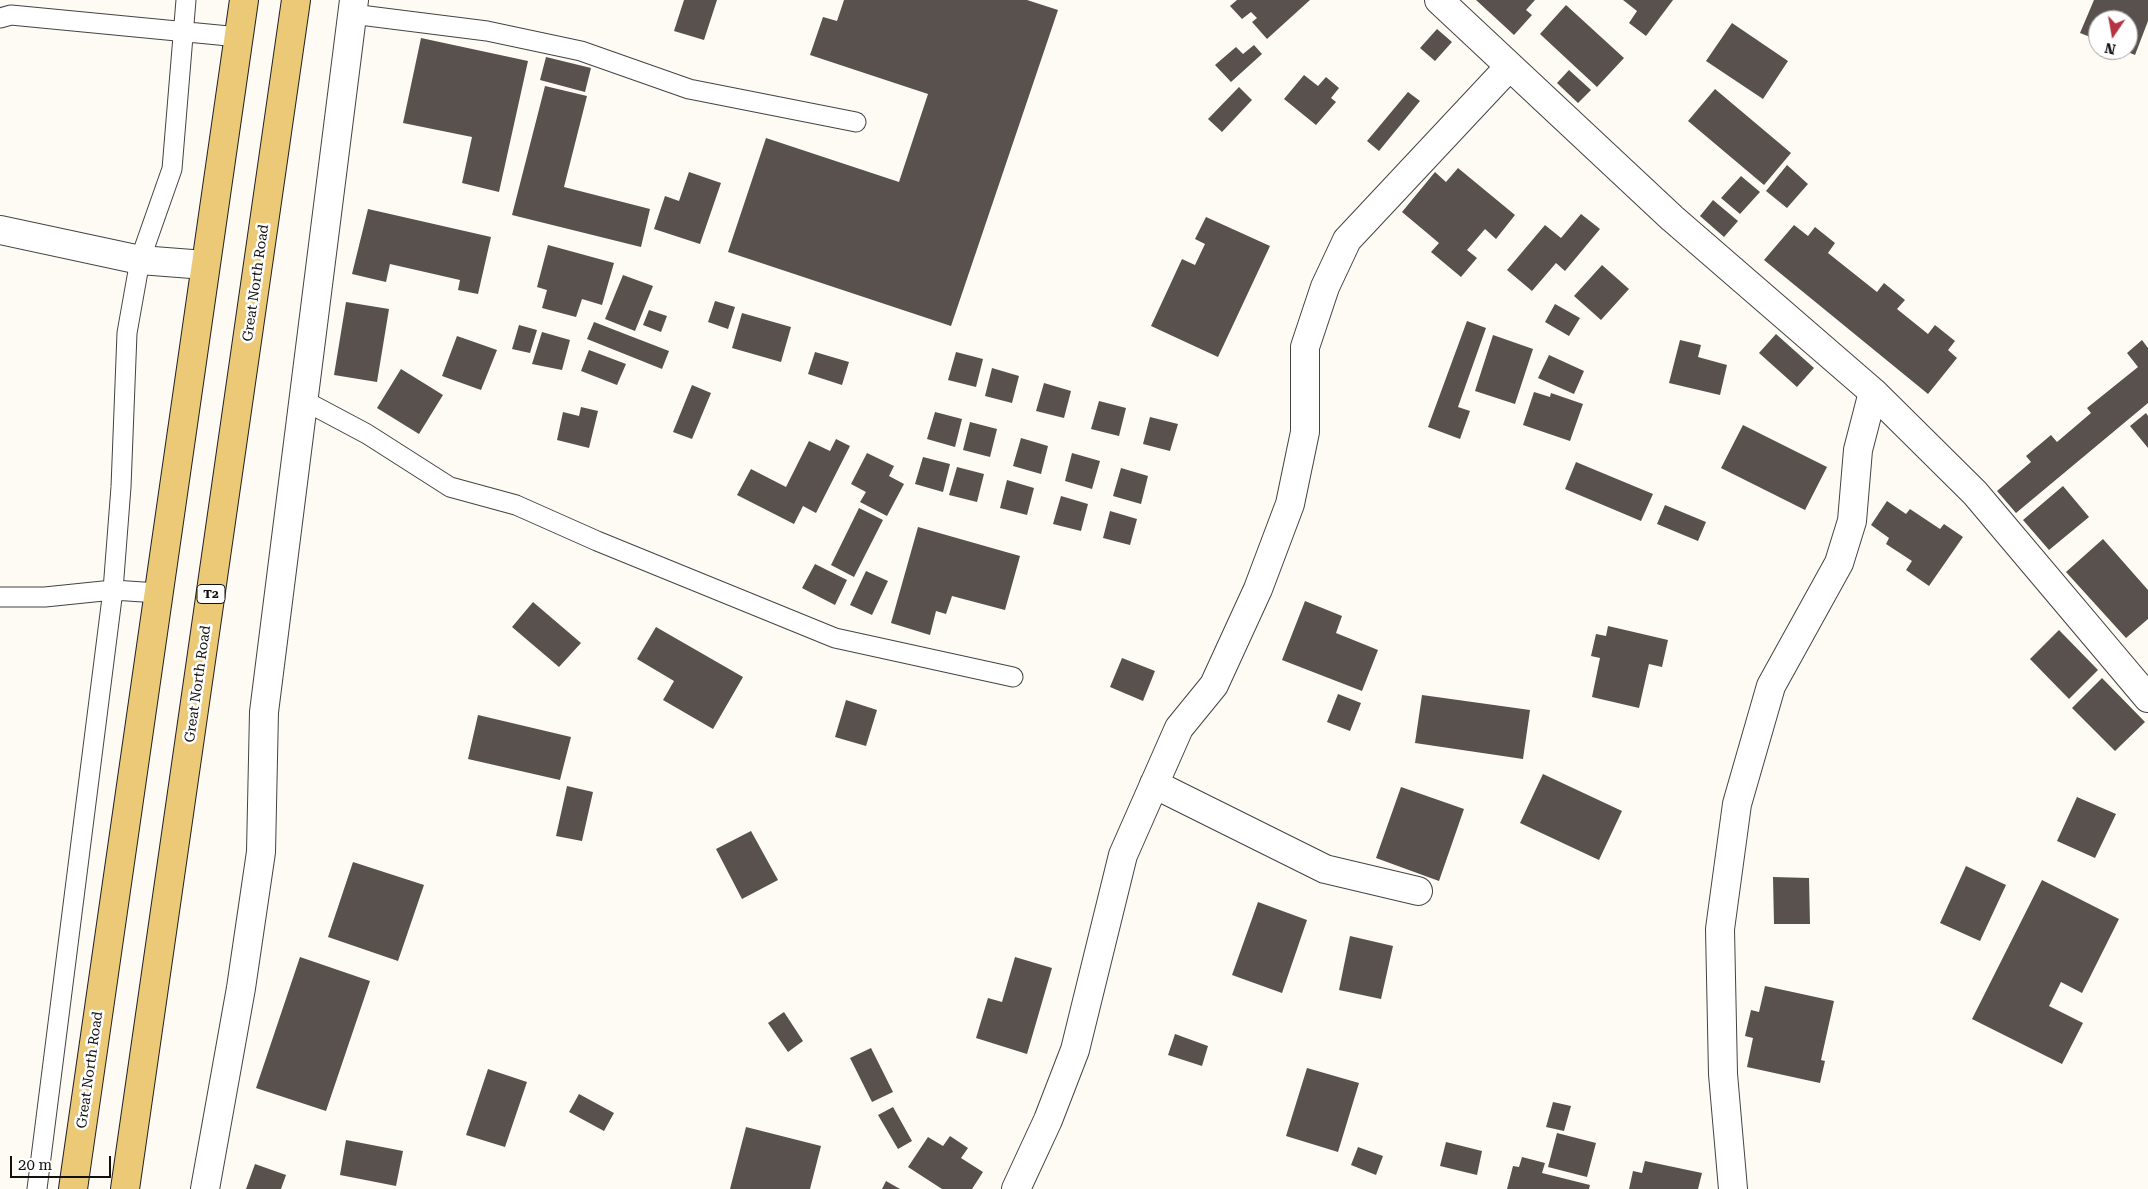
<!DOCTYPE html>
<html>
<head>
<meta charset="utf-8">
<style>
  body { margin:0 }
  #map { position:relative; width:2148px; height:1189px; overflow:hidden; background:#fefbf4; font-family:"Roboto Serif",serif }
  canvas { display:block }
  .north { position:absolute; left:2088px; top:10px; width:50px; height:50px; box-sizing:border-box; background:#fff; border:1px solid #9f9f9f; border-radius:50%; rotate:192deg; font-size:14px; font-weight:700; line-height:20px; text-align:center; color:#101010 }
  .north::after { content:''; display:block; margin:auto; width:18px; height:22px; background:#b43440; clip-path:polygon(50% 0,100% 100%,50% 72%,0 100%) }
  .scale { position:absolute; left:10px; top:1156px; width:101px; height:22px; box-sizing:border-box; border:2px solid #101010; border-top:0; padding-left:6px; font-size:15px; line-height:18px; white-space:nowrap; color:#101010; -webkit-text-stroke:4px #fff; paint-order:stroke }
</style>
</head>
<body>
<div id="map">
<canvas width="2148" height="1189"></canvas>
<div class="north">N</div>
<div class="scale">20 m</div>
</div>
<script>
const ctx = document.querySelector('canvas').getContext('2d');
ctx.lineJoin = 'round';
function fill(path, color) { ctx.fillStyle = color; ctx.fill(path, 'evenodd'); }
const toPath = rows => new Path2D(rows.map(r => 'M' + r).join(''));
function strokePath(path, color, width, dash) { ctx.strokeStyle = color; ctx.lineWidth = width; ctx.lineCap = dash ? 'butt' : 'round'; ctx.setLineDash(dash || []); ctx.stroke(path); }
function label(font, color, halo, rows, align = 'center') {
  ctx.font = font + ' "Roboto Serif",serif'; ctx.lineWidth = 5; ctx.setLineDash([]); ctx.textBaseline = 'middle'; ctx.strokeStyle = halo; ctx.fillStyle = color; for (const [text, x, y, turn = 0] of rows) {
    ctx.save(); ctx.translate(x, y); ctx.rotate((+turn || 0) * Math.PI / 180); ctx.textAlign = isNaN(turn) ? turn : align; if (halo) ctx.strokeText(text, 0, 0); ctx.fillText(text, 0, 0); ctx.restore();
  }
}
fill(toPath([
  [684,0,717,0,704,40,674,31],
  [844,0,1027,0,1058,10,951,326,728,252,766,138,899,182,928,94,810,55,823,17,837,21],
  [1237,0,1310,0,1267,39,1252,22,1257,18,1251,12,1242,19,1230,6],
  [1476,0,1535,0,1526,10,1532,15,1514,35],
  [1623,0,1673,0,1646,36,1629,23,1637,11],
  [2094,0,2148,0,2148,21,2135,55,2123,50,2128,50,2128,20,2098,20,2098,40,2080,33],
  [1566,5,1624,58,1597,87,1540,34],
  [1732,23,1788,61,1763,99,1706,61],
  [1437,29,1452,42,1435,61,1420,48],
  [421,38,528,61,499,192,462,183,472,137,403,123],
  [1254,45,1262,54,1231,82,1215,65,1236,47,1243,54],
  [546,57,591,68,585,92,540,80],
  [1569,70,1591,90,1578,103,1557,83],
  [1304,75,1318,86,1326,77,1339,88,1331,98,1336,102,1316,125,1284,99],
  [545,86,587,96,564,187,650,209,641,247,512,215],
  [1239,87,1252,100,1222,132,1208,119],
  [1715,89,1791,153,1764,185,1688,121],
  [1408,92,1420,101,1379,151,1367,141],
  [1787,165,1808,184,1787,208,1766,191],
  [1458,168,1515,215,1496,239,1485,229,1467,250,1477,258,1461,277,1431,252,1439,243,1402,212,1435,172,1446,182],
  [689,172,721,183,700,244,654,229,665,196,679,201],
  [1741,176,1760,192,1740,214,1721,198],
  [1713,200,1738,221,1724,237,1700,216],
  [368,209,491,237,478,294,458,290,460,280,390,264,386,282,352,274],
  [1581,214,1600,229,1565,271,1556,263,1532,291,1507,270,1545,225,1561,238],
  [1206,217,1270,246,1218,357,1151,326,1182,259,1195,265,1205,244,1195,239],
  [1794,225,1808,236,1815,227,1835,243,1828,253,1877,292,1884,283,1905,300,1897,309,1928,334,1935,325,1955,341,1948,350,1957,358,1928,394,1764,260],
  [548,245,614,263,602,305,582,299,576,317,542,308,547,290,537,287],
  [1602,265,1629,289,1601,320,1574,296],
  [623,275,653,286,635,331,605,319],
  [715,301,735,307,728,329,708,322],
  [346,302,389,309,377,382,334,375],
  [1555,304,1580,318,1569,336,1545,322],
  [649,310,667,316,661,332,643,325],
  [742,313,791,327,781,362,732,348],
  [1467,321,1486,328,1458,407,1470,411,1460,439,1428,427],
  [594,322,669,351,662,369,587,339],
  [519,325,537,330,530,353,512,349],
  [542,332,570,340,562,370,532,364],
  [1776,334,1814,368,1797,387,1759,353],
  [1493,335,1533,349,1515,404,1475,391],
  [457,336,497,350,481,390,442,376],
  [1680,340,1701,345,1698,357,1727,365,1720,395,1669,383],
  [2142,340,2148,348,2148,403,2016,513,1997,491,2031,462,2026,456,2051,435,2057,442,2091,413,2087,408,2138,367,2127,353],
  [589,350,626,364,617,385,581,371],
  [815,352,849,362,842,385,808,374],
  [956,352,983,359,976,387,948,380],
  [1549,355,1584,371,1574,394,1538,378],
  [992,368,1019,376,1012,403,985,396],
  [401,369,443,395,419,434,377,408],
  [1044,383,1071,391,1064,418,1036,411],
  [692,385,711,393,692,439,673,432],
  [1534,392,1550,397,1551,393,1583,404,1570,441,1523,425],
  [1099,401,1126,408,1119,436,1091,429],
  [581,407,598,411,589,448,557,440,563,412,579,416],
  [935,412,962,419,955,447,927,439],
  [2146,413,2148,416,2148,448,2130,426],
  [1150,417,1178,424,1170,451,1143,444],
  [970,422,997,429,990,457,963,450],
  [1743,425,1827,467,1805,510,1721,468],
  [1021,438,1048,446,1041,474,1013,466],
  [836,439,850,446,816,513,803,506,794,524,737,495,751,469,786,487,809,441,830,451],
  [867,453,894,466,889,476,904,484,887,516,860,502,866,492,851,484],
  [1072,453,1100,461,1092,489,1065,481],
  [923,457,950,464,943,492,915,484],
  [1576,462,1653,494,1641,521,1565,489],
  [957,467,984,474,977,502,949,495],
  [1121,468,1148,476,1141,504,1113,496],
  [1007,480,1034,488,1027,515,1000,508],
  [2063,486,2089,517,2049,550,2023,520],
  [1061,496,1088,504,1081,531,1053,524],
  [1887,501,1906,514,1910,509,1940,529,1944,524,1963,537,1929,586,1906,570,1912,561,1886,544,1889,538,1871,525],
  [1665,505,1706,522,1698,541,1657,524],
  [859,508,883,520,854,577,831,565],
  [1110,511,1137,519,1130,545,1103,538],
  [918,527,1020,556,1005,610,952,596,946,614,936,611,930,635,891,623],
  [2103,539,2148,590,2148,619,2126,638,2066,572],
  [815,564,847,580,835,605,802,588],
  [866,571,888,581,872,615,850,605],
  [1305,601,1342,616,1336,633,1378,650,1362,691,1282,660],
  [533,602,581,643,559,667,512,627],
  [1608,626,1668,640,1662,667,1649,664,1639,708,1592,697,1600,658,1591,656,1596,634,1606,636],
  [656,627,743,677,713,729,663,700,674,681,637,659],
  [2059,630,2098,670,2069,699,2030,659],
  [1122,658,1155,671,1143,701,1110,687],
  [2102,678,2145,722,2115,751,2072,708],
  [1338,694,1361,703,1350,731,1327,722],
  [1422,695,1530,710,1523,759,1415,743],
  [846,700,877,710,866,746,835,737],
  [478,715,571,737,560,780,468,759],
  [1543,774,1622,811,1599,860,1520,823],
  [567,786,593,792,582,841,556,836],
  [1401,787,1464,809,1439,881,1376,858],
  [2077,797,2116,814,2095,858,2057,841],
  [751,831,778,880,742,899,716,849],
  [353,862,424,885,398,961,328,937],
  [1966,866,2006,885,1980,941,1940,923],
  [1773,877,1809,878,1810,924,1774,924],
  [2042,880,2119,919,2082,993,2061,982,2049,1006,2083,1023,2062,1064,1972,1019],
  [1258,902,1307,920,1282,993,1232,975],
  [1350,936,1393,946,1381,999,1339,990],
  [300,957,370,981,326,1111,256,1088],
  [1015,957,1052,968,1027,1054,976,1038,988,998,1002,1002],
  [1765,986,1834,1001,1821,1060,1825,1061,1820,1083,1747,1067,1753,1038,1745,1036,1751,1010,1759,1012],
  [784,1012,803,1041,788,1052,768,1023],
  [1175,1034,1208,1046,1202,1066,1168,1055],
  [871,1048,893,1092,872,1102,850,1058],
  [1307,1068,1359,1083,1338,1152,1286,1136],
  [488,1069,527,1082,505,1147,466,1135],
  [579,1094,614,1113,604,1131,569,1112],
  [1553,1102,1571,1106,1564,1131,1546,1127],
  [893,1107,912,1141,898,1149,878,1115],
  [746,1127,821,1146,810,1189,730,1189],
  [1557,1133,1596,1143,1587,1177,1548,1167],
  [950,1136,968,1148,961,1158,983,1172,972,1189,942,1189,908,1167,928,1137,943,1146],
  [346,1140,403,1151,396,1186,340,1175],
  [1446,1142,1482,1151,1477,1175,1440,1166],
  [1358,1147,1383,1156,1376,1175,1351,1165],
  [1522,1157,1545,1163,1542,1173,1590,1185,1589,1189,1507,1189,1513,1166,1519,1167],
  [1645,1161,1702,1173,1698,1189,1629,1189,1633,1171,1642,1173],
  [255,1164,286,1175,281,1189,246,1189],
  [886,1181,900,1189,882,1189]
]), '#58514d');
const service = toPath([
  [352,14,487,31,581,51,689,89,856,122],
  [0,18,11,15,239,37],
  [305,401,367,434,450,487,516,505,597,541,835,638,1013,677],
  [0,597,45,597,113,590,158,593],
  [37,1189,113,590,121,487,127,333,140,260,172,169,186,0]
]);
const minor = toPath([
  [1439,0,1672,218,1873,392,1975,493,2148,698],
  [0,230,140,260,205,265],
  [1154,784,1325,869,1418,891],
  [205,1189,241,988,261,852,264,712,354,0],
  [1016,1189,1048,1120,1075,1050,1123,855,1179,728,1214,685,1258,589,1290,504,1305,432,1305,347,1325,287,1347,240,1509,67],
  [1733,1189,1723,1074,1720,929,1737,804,1771,686,1839,563,1852,521,1858,450,1873,392]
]);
const primary = toPath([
  [73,1189,244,0],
  [125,1189,296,0]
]);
strokePath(service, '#434343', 21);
strokePath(minor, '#434343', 30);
strokePath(primary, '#212121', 30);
strokePath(service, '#fff', 19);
strokePath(minor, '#fff', 28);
strokePath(primary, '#ecc976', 28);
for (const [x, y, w] of [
  [211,594,28]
]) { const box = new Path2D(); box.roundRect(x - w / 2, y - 9.5, w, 19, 4); ctx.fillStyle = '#fff'; ctx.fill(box); strokePath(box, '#101010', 1); }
label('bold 12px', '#101010', null, [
  ["T2",211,594]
]);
label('14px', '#101010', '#fff', [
  ["Great North Road",256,283,-82],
  ["Great North Road",198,684,-82],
  ["Great North Road",90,1070,-82]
]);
</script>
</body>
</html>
